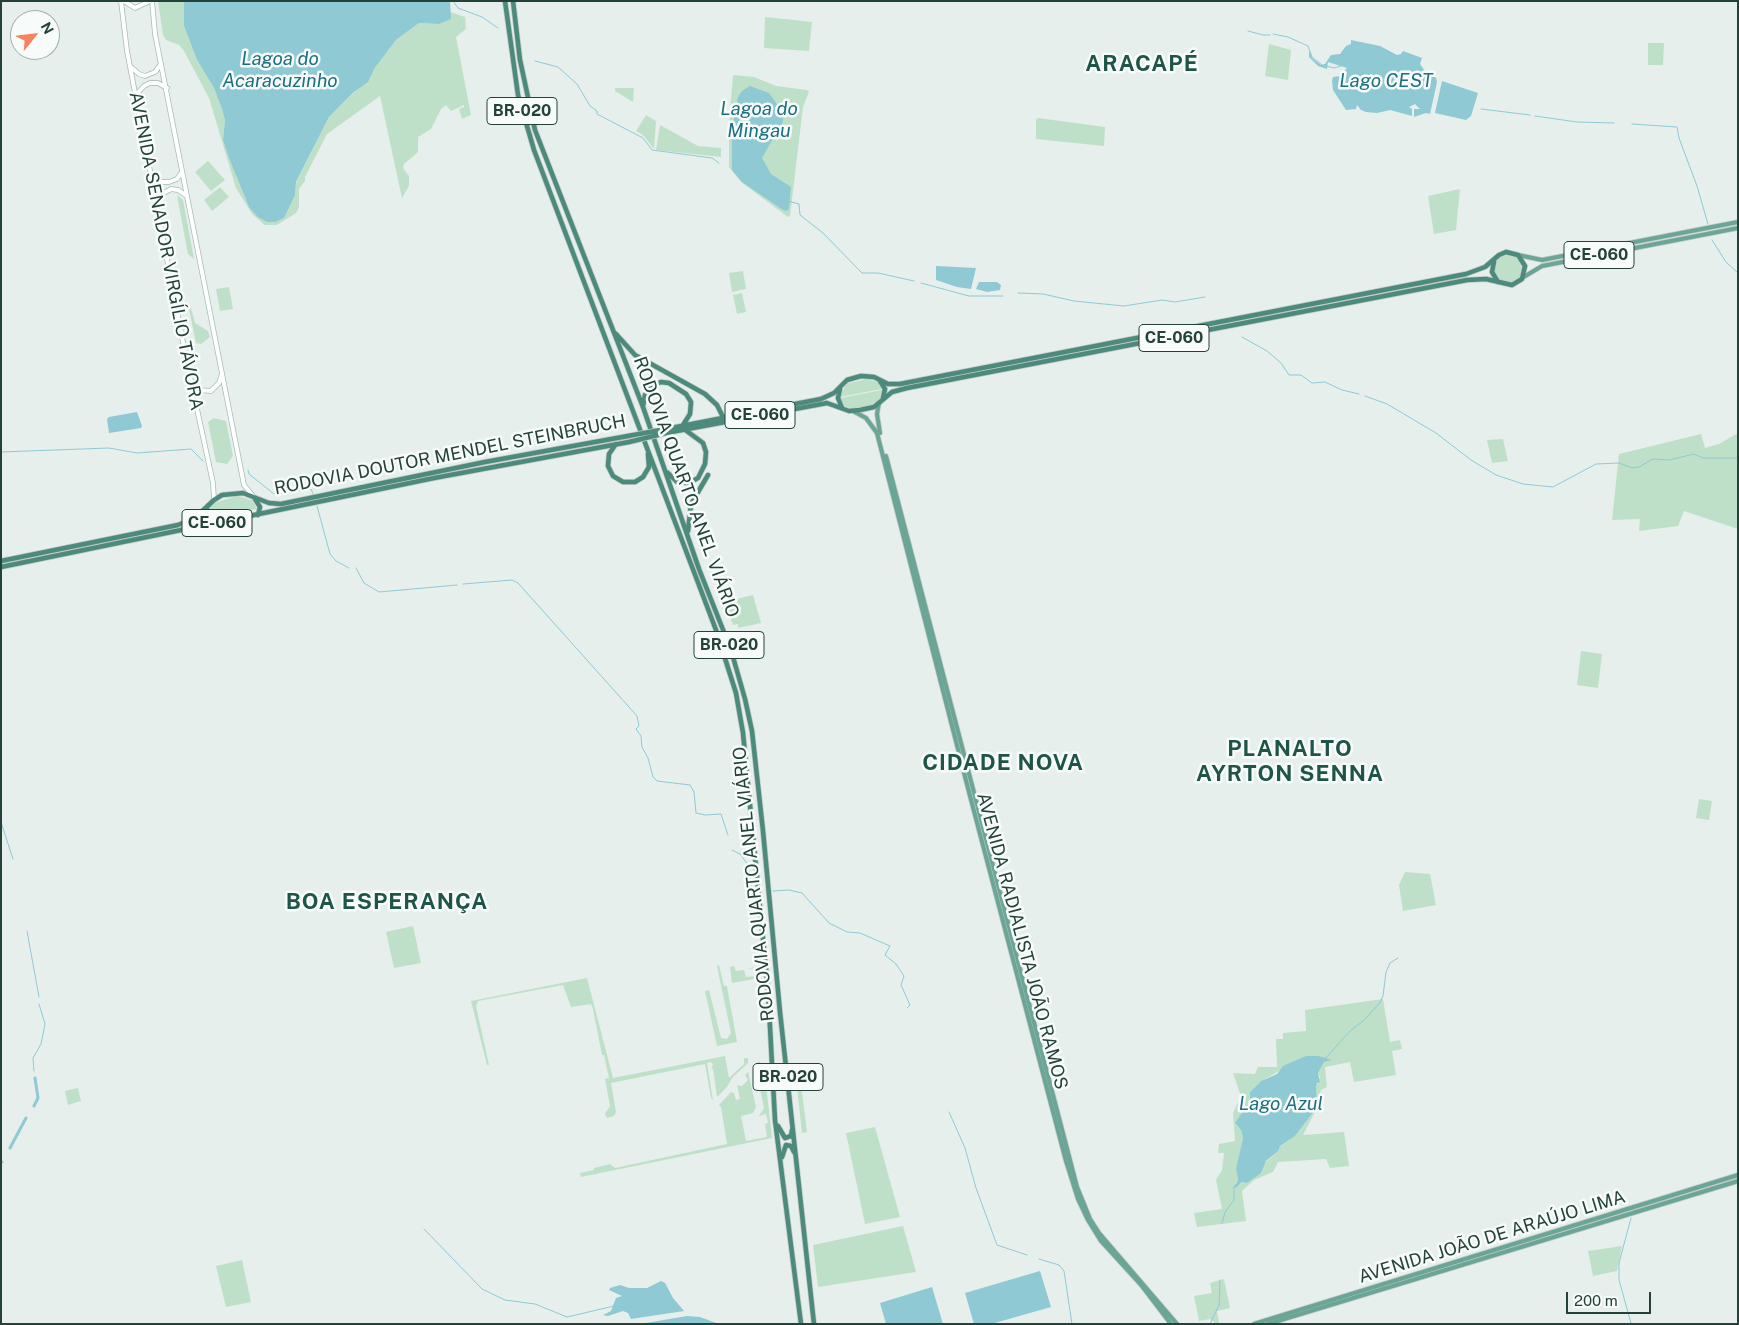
<!DOCTYPE html>
<html>
<head>
<meta charset="utf-8">
<style>
  body { margin:0 }
  #map { position:relative; width:1739px; height:1325px; overflow:hidden; background:#e6efeb; font-family:"Public Sans",sans-serif }
  canvas { display:block }
  .frame { position:absolute; inset:0; border:2px solid #24423a; pointer-events:none }
  .north { position:absolute; left:10px; top:10px; width:50px; height:50px; box-sizing:border-box; background:#f7fbf9; border:1px solid #a3b1ad; border-radius:50%; rotate:61deg; font-size:14px; font-weight:700; line-height:20px; text-align:center; color:#24423a }
  .north::after { content:''; display:block; margin:auto; width:18px; height:22px; background:#f4845f; clip-path:polygon(50% 0,100% 100%,50% 72%,0 100%) }
  .scale { position:absolute; left:1566px; top:1292px; width:85px; height:22px; box-sizing:border-box; border:2px solid #24423a; border-top:0; padding-left:6px; font-size:15px; line-height:18px; white-space:nowrap; color:#24423a; -webkit-text-stroke:4px #f7fbf9; paint-order:stroke }
</style>
</head>
<body>
<div id="map">
<canvas width="1739" height="1325"></canvas>
<div class="frame"></div>
<div class="north">N</div>
<div class="scale">200 m</div>
</div>
<script>
const ctx = document.querySelector('canvas').getContext('2d');
ctx.lineJoin = 'round';
function fill(path, color) { ctx.fillStyle = color; ctx.fill(path, 'evenodd'); }
const toPath = rows => new Path2D(rows.map(r => 'M' + r).join(''));
function strokePath(path, color, width, dash) { ctx.strokeStyle = color; ctx.lineWidth = width; ctx.lineCap = dash ? 'butt' : 'round'; ctx.setLineDash(dash || []); ctx.stroke(path); }
function label(font, color, halo, rows, align = 'center') {
  ctx.font = font + ' "Public Sans",sans-serif'; ctx.lineWidth = 5; ctx.setLineDash([]); ctx.textBaseline = 'middle'; ctx.strokeStyle = halo; ctx.fillStyle = color; for (const [text, x, y, turn = 0] of rows) {
    ctx.save(); ctx.translate(x, y); ctx.rotate((+turn || 0) * Math.PI / 180); ctx.textAlign = isNaN(turn) ? turn : align; if (halo) ctx.strokeText(text, 0, 0); ctx.fillText(text, 0, 0); ctx.restore();
  }
}
fill(toPath([
  [158,1,184,1,184,26,197,60,214,88,222,109,225,120,223,140,249,207,295,195,296,183,329,117,359,88,396,40,419,23,439,24,450,19,450,12,465,17,466,29,456,37,471,115,462,119,459,109,464,107,464,105,451,111,446,105,441,109,431,129,418,137,418,152,404,164,403,168,409,176,409,186,402,198,380,96,327,134,305,177,305,181,299,189,299,207,296,213,277,225,265,225,252,214,236,188,209,98,184,51,179,45,166,40,163,35],
  [765,17,812,22,809,51,764,48],
  [1648,43,1664,43,1663,65,1648,65],
  [1269,44,1291,50,1288,80,1265,76],
  [733,75,754,77,776,86,807,90,809,92,803,107,790,216,788,217,741,182,729,167,729,124],
  [615,88,634,88,633,102,615,91],
  [646,115,656,121,654,149,643,135,636,131],
  [1038,118,1105,127,1104,146,1036,139,1036,120],
  [660,125,698,146,721,148,721,157,656,150],
  [208,161,225,180,211,191,195,172],
  [220,187,229,197,212,211,204,200],
  [1460,189,1456,230,1434,234,1428,196],
  [177,195,183,200,194,259,188,254],
  '1494 269a14 14 0 1 1 28 0a14 14 0 1 1-28 0Z',
  [743,271,746,289,732,292,729,273],
  [229,287,233,309,220,311,216,289],
  [742,293,746,312,737,314,733,295],
  [188,304,190,304,195,323,208,331,210,337,201,344,196,343],
  [866,379,878,382,882,389,840,397,846,384],
  [882,390,880,399,873,405,853,409,844,406,840,398],
  [214,418,226,421,233,456,227,464,216,462,208,422],
  [1738,433,1738,529,1684,511,1678,526,1639,531,1640,519,1612,520,1619,454,1701,434,1705,448,1719,444],
  [1503,439,1508,461,1492,463,1487,440],
  [237,496,252,500,257,509,207,519,210,508,214,503],
  [753,595,761,623,738,628,738,624,733,625,724,602],
  [1581,651,1602,654,1598,688,1577,685],
  [1699,799,1712,801,1709,820,1696,818],
  [1405,872,1430,874,1436,905,1403,911,1399,885],
  [413,926,421,963,394,968,386,932],
  [719,965,724,986,727,986,737,1042,717,1046,705,991,709,990,721,1038,727,1039,731,1033,717,966],
  [734,966,736,971,744,970,746,977,754,976,755,979,758,978,757,968,746,969,759,966,760,978,732,983,730,967],
  [587,978,613,1078,725,1056,729,1078,744,1064,744,1058,748,1058,748,1063,732,1078,727,1087,717,1097,713,1069,711,1068,713,1065,711,1062,707,1063,713,1100,711,1098,705,1064,611,1083,616,1112,614,1116,607,1118,605,1114,610,1106,605,1079,609,1078,604,1055,602,1055,593,1009,591,1004,571,1007,563,985,478,1001,476,1006,489,1065,487,1065,471,1001],
  [1383,999,1390,1042,1400,1040,1402,1049,1392,1051,1396,1075,1354,1082,1350,1062,1325,1067,1327,1087,1321,1090,1315,1112,1303,1135,1344,1132,1349,1166,1330,1168,1326,1159,1278,1162,1273,1172,1254,1180,1242,1191,1246,1221,1197,1227,1194,1213,1222,1209,1216,1180,1222,1170,1224,1153,1218,1153,1219,1144,1235,1141,1233,1113,1241,1096,1233,1073,1255,1074,1258,1067,1277,1067,1276,1039,1283,1039,1283,1033,1306,1031,1305,1010],
  [1306,1056,1330,1060,1324,1062,1318,1073,1320,1077,1316,1088,1312,1114,1295,1136,1280,1146,1273,1156,1237,1187,1235,1183,1238,1180,1236,1168,1243,1138,1241,1130,1236,1125,1250,1101,1250,1092,1261,1081],
  [759,1061,764,1067,772,1138,581,1177,580,1173,594,1170,594,1168,610,1164,615,1168,727,1144,721,1107,719,1105,731,1092,734,1093,736,1100,740,1099,737,1085,742,1086,748,1080,745,1075,748,1072,756,1107,753,1113,741,1116,746,1141,767,1137,765,1124,768,1123,766,1114,759,1116,764,1108,755,1065],
  [801,1085,807,1132,802,1133,797,1086],
  [78,1088,81,1101,68,1105,65,1091],
  [875,1127,900,1217,865,1224,846,1133],
  [903,1226,916,1272,818,1287,813,1245],
  [1622,1246,1617,1271,1593,1276,1588,1251],
  [242,1260,251,1302,226,1307,216,1266],
  [1224,1279,1230,1308,1217,1311,1219,1323,1216,1324,1210,1319,1199,1321,1194,1296,1212,1293,1210,1283]
]), '#bfe0c8');
fill(toPath([
  [184,1,450,1,451,19,439,24,419,23,396,40,374,69,368,82,354,92,329,117,296,182,295,195,284,218,275,222,267,222,258,217,249,207,229,158,223,140,225,120,222,109,214,88,197,60,184,26],
  [1351,40,1380,46,1397,55,1401,54,1403,51,1422,58,1420,64,1424,70,1436,78,1437,82,1430,114,1426,113,1414,117,1414,109,1420,109,1415,104,1409,107,1412,109,1412,116,1390,110,1377,113,1366,112,1361,110,1357,105,1356,109,1346,110,1333,90,1332,81,1333,77,1340,76,1347,68,1328,62,1327,69,1318,66,1309,57,1309,50,1312,58,1321,65,1325,64,1331,55,1340,54,1346,46,1351,44],
  [1442,81,1478,93,1471,116,1466,120,1435,113],
  [750,86,769,93,784,114,781,131,771,142,762,158,771,174,791,187,789,209,786,211,783,210,742,182,732,170,732,128,738,97,742,91],
  [936,266,976,268,971,289,957,287,936,280],
  [979,282,997,282,1001,285,1000,290,987,292,976,289],
  [137,412,142,426,141,428,109,433,107,419,109,417],
  [1306,1056,1318,1056,1332,1060,1324,1062,1318,1073,1320,1082,1317,1083,1316,1088,1317,1102,1312,1114,1295,1136,1280,1146,1278,1151,1266,1161,1261,1173,1247,1183,1242,1182,1237,1187,1233,1188,1238,1180,1236,1168,1243,1138,1241,1130,1235,1123,1250,1101,1250,1092,1261,1081,1277,1074,1283,1066],
  [1040,1271,1051,1307,991,1324,974,1324,965,1293],
  [661,1281,665,1283,673,1298,684,1311,631,1319,628,1313,623,1311,608,1316,603,1315,611,1311,616,1298,622,1296,609,1290,610,1288,620,1285,629,1288,647,1288],
  [932,1287,943,1324,886,1324,880,1303],
  [687,1316,700,1317,719,1324,640,1324]
]), '#8ec9d4');
strokePath(toPath([
  [453,1,458,8,482,17,498,28],
  [1248,31,1263,35,1270,35],
  [1273,34,1288,37,1308,46,1312,57,1322,65],
  [535,61,558,67,577,84,590,106,597,111,597,114,643,138,652,150,712,158,719,163],
  [1326,66,1334,68,1341,66],
  [1481,109,1530,115],
  [1535,116,1577,122,1614,123],
  [1632,124,1677,127,1679,138,1697,186,1708,224],
  [788,201,799,204,800,215,823,233,862,273,878,273,914,281],
  [1712,240,1726,262,1738,273],
  [921,283,969,296,1003,296],
  [1018,293,1043,294,1074,301,1124,306,1162,300,1175,302,1205,297],
  [1242,337,1267,351,1281,363,1289,375,1301,375,1312,383,1325,382,1342,390,1359,394],
  [1365,396,1387,404,1436,433,1471,460,1496,475,1523,484,1553,487,1596,464,1619,463,1632,468,1639,467,1653,459,1669,460,1694,454,1703,458,1738,458],
  [1,452,109,448,137,453,191,449,203,461],
  [248,470,249,474,274,494,283,493],
  [288,492,311,489,313,494],
  [317,506,330,554,336,561,349,568],
  [356,568,364,583,379,592,457,585],
  [463,584,512,580,518,583,637,716,639,726,636,729,641,736,642,747,648,758,653,777,657,781,690,785,694,792,696,813,705,815,721,814,728,835],
  [1,822,13,859],
  [732,850,740,854,746,862,750,874,751,886,754,892],
  [773,891,789,890,802,893,829,923,847,932,860,933,890,946,885,955,896,964,904,976,901,985,910,1005,907,1008],
  [27,931,39,997],
  [1324,1060,1350,1031,1363,1021,1379,1004,1383,996,1386,972,1390,963,1398,958],
  [34,1071,33,1058,41,1044,45,1024,39,1004],
  [949,1112,965,1148,976,1188,997,1245,1027,1255],
  [1631,1218,1619,1263,1619,1280,1631,1323],
  [1222,1223,1225,1212,1234,1200,1234,1187],
  [424,1229,482,1289,505,1300,535,1304,567,1317,614,1306],
  [1039,1259,1059,1265,1064,1271,1072,1324],
  [1210,1324,1219,1305,1220,1280]
]), '#8ec9d4', 1);
strokePath(toPath([
  [34,1106,38,1098,35,1078],
  [10,1148,26,1118],
  [1,1163,2,1162]
]), '#8ec9d4', 3);
const secondary = toPath([
  [121,1,127,51,186,358,213,483,214,500],
  [124,1,135,8,150,1],
  [152,1,155,34,244,485,253,496],
  [131,67,139,74,145,76,155,72,161,64],
  [136,95,144,86,150,83,158,83,167,88],
  [151,176,160,182,169,182,177,179,182,172],
  [157,203,162,194,171,189,178,190,187,196],
  [191,384,199,390,211,391,219,383,222,374]
]);
const primary = toPath([
  [1518,255,1542,260,1738,222],
  [1522,278,1542,266,1738,228],
  [879,403,877,414,880,433],
  [853,411,866,418,877,433,969,792,1066,1161,1078,1199,1088,1220,1101,1241,1142,1286,1171,1324],
  [886,456,1077,1187,1090,1219,1099,1233,1177,1324],
  [1254,1324,1738,1175],
  [1268,1324,1738,1181]
]);
const trunk = toPath([
  [505,1,518,95,534,150,716,630,736,693,743,733,768,990,775,1120,801,1324],
  [513,1,520,60,535,130,643,407,699,569,731,650,745,699,752,731,763,831,780,1012,814,1324],
  [1494,262,1492,272,1498,282],
  [616,334,635,355,705,394,717,405,723,417],
  [880,381,885,389,883,398],
  [840,389,838,398,842,408],
  [643,406,645,395,651,386,661,382,669,383,686,394,691,402,690,414,683,425],
  [666,429,821,399,834,393,847,380,861,376,874,377,888,384,900,384,1466,274,1485,267,1499,255,1506,252,1518,255,1525,266,1522,279,1512,285,1486,279,1467,280,907,388,892,392,874,407,860,410,849,411,827,403,666,433],
  [616,444,609,454,608,466,613,476,623,482,635,482,643,477,649,467,648,454],
  [668,473,677,482,689,483,698,478,705,464,706,452,703,443,684,429],
  [255,499,260,507,258,515],
  [207,509,205,520,212,524],
  [688,531,691,504,708,475],
  [1,561,178,525,195,518,214,500,222,495,243,493,269,503,281,504,485,462,628,436],
  [1,567,434,478,629,442],
  [778,1126,785,1138,791,1136,792,1130],
  [782,1157,786,1145,791,1146,794,1152]
]);
strokePath(secondary, '#a4bbb3', 5.5);
strokePath(primary, '#c2cac8', 5.5);
strokePath(trunk, '#c2cac8', 6);
strokePath(secondary, '#fff', 4);
strokePath(primary, '#6aa596', 4);
strokePath(trunk, '#4c8a7c', 4.5);
const trunkBridge = toPath([
  [628,436,666,429],
  [629,442,666,433]
]);
strokePath(trunkBridge, '#c2cac8', 6, []);
strokePath(trunkBridge, '#4c8a7c', 4.5);
for (const [x, y, w] of [
  [522,111,70],
  [1599,255,70],
  [1174,338,70],
  [760,415,70],
  [217,523,70],
  [729,645,70],
  [788,1077,70]
]) { const box = new Path2D(); box.roundRect(x - w / 2, y - 13.5, w, 27, 4); ctx.fillStyle = '#f7fbf9'; ctx.fill(box); strokePath(box, '#24423a', 1); }
label('bold 16px', '#24423a', null, [
  ["BR-020",522,111],
  ["CE-060",1599,255],
  ["CE-060",1174,338],
  ["CE-060",760,415],
  ["CE-060",217,523],
  ["BR-020",729,645],
  ["BR-020",788,1077]
]);
label('18px', '#24423a', '#f7fbf9', [
  ["AVENIDA SENADOR VIRGÍLIO TÁVORA",166,251,79],
  ["RODOVIA DOUTOR MENDEL STEINBRUCH",450,455,-11],
  ["RODOVIA QUARTO ANEL VIÁRIO",686,487,70],
  ["RODOVIA QUARTO ANEL VIÁRIO",754,884,-96],
  ["AVENIDA RADIALISTA JOÃO RAMOS",1022,941,75],
  ["AVENIDA JOÃO DE ARAÚJO LIMA",1492,1237,-17]
]);
label('italic 19px', '#1c6f80', '#f7fbf9', [
  ["Lagoa do",280,59],
  ["Acaracuzinho",280,81],
  ["Lago CEST",1386,81],
  ["Lagoa do",759,109],
  ["Mingau",759,131],
  ["Lago Azul",1281,1104]
]);
ctx.letterSpacing = '1px';
label('bold 22px', '#1f5548', '#f7fbf9', [
  ["ARACAPÉ",1142,64],
  ["PLANALTO",1290,749],
  ["AYRTON SENNA",1290,774],
  ["CIDADE NOVA",1003,763],
  ["BOA ESPERANÇA",387,902]
]);
ctx.letterSpacing = '0px';
</script>
</body>
</html>
